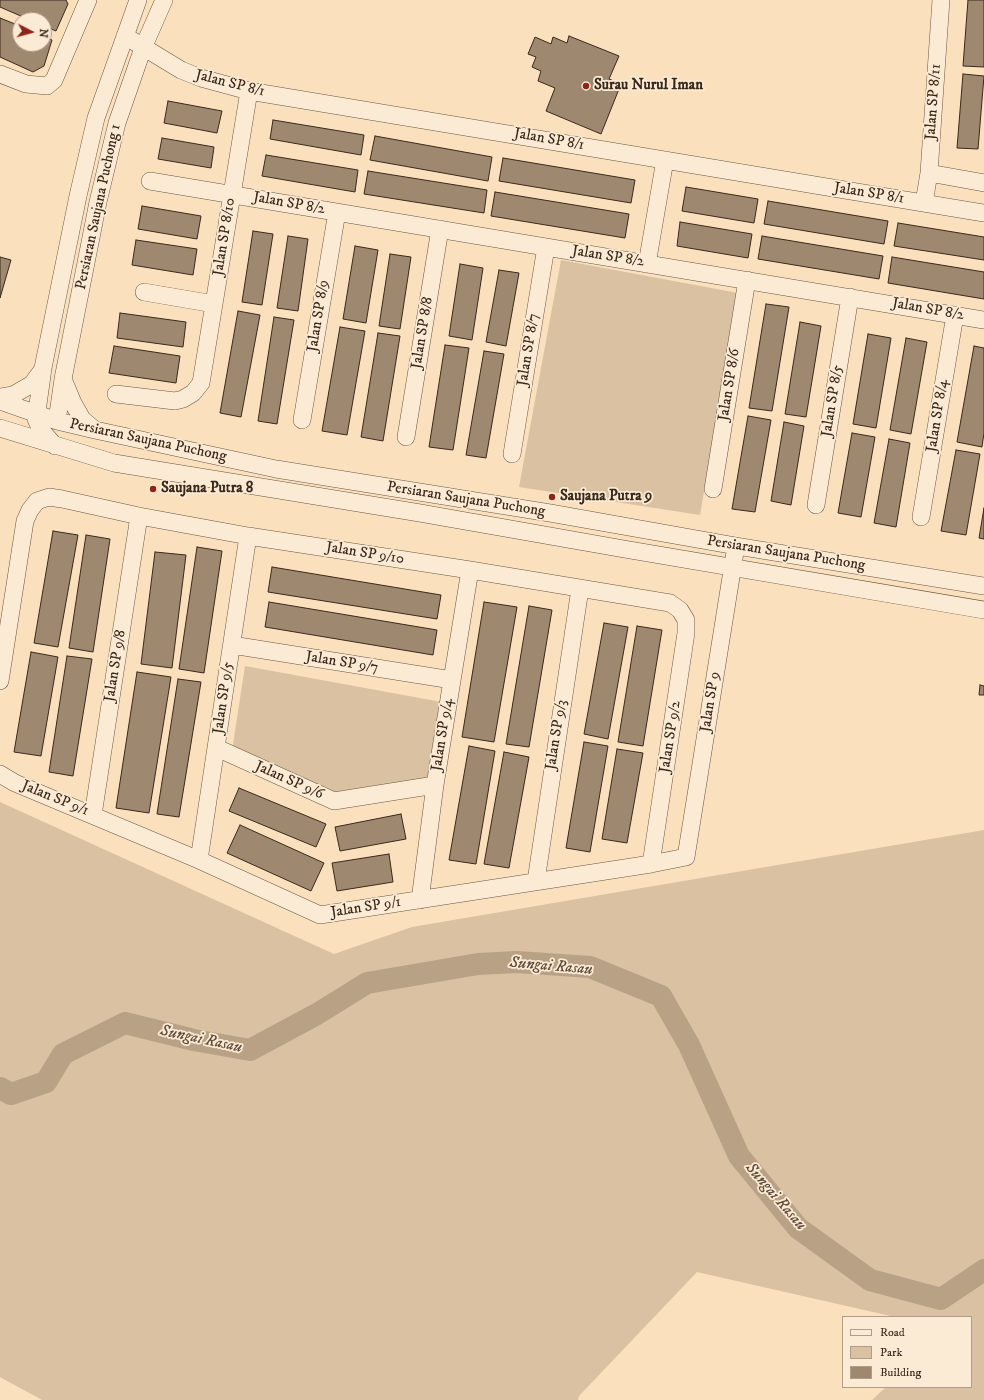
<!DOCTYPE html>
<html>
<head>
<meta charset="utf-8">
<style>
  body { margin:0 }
  #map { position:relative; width:984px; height:1400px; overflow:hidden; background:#fae0bd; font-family:"IM FELL DW Pica",serif }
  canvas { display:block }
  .legend { position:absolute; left:842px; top:1316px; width:130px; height:72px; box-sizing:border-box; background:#fcebd4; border:1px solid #ae9d8a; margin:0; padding:5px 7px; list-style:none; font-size:12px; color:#3a281c }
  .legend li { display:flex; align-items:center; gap:8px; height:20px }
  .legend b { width:20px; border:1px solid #ae9d8a }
  .north { position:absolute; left:12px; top:12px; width:40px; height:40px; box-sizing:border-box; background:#fcebd4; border:1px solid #ae9d8a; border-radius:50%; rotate:96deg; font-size:11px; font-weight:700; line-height:16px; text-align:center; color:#3a281c }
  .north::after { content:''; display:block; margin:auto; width:14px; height:18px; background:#8f2418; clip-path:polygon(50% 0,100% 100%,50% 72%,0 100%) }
</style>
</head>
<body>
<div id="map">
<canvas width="984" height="1400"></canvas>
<ul class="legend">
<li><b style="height:5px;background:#fcebd4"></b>Road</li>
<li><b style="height:11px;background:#d9c1a2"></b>Park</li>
<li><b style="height:11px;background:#9e8870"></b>Building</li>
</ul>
<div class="north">N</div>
</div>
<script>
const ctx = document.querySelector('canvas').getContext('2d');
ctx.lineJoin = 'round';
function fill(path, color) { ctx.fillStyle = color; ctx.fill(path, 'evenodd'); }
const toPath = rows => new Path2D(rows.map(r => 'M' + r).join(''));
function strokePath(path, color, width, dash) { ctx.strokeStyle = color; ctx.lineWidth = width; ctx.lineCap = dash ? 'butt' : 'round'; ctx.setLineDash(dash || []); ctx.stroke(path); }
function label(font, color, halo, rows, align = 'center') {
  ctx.font = font + ' "IM FELL DW Pica",serif'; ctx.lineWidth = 3.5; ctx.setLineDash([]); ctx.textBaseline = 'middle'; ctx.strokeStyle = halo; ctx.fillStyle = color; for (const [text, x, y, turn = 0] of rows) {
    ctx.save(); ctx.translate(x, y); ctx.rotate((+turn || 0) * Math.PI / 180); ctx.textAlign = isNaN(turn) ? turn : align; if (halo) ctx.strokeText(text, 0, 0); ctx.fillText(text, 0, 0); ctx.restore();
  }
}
fill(toPath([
  [561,260,738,293,700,515,519,487],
  [245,666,447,703,433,782,339,797,232,751],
  [0,802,334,954,412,927,984,830,984,1400,872,1400,886,1387,971,1387,971,1317,895,1317,697,1272,579,1396,578,1400,42,1400,0,1377]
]), '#d9c1a2');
strokePath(toPath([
  [0,1088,11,1094,46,1082,63,1054,125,1023,194,1040,250,1050,317,1014,367,983,478,964,517,962,590,967,661,996,689,1045,739,1156,798,1228,870,1280,941,1299,984,1270]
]), '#b9a186', 22);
const building = toPath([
  [0,0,66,0,68,4,56,31,44,26,44,20,30,20,0,7,0,0],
  [968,0,984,0,984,67,963,66,968,0],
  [0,18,20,26,20,44,44,44,44,37,52,40,44,66,33,72,0,57,0,18],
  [569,36,619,56,609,79,621,84,601,134,546,111,555,88,538,81,541,71,532,67,536,57,528,54,535,37,551,44,553,37,567,43,569,36],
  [963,74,984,76,978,149,957,148,963,74],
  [168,101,222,111,217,133,164,123,168,101],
  [273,120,364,135,361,155,270,139,273,120],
  [375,136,492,157,488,181,370,160,375,136],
  [162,138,214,147,211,168,158,159,162,138],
  [266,155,358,170,355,192,262,176,266,155],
  [503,158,635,180,631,203,499,181,503,158],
  [368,171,487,190,484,213,364,194,368,171],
  [686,187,758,199,754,223,682,211,686,187],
  [495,192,629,214,625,238,491,216,495,192],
  [768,201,888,221,884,244,764,224,768,201],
  [142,206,201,216,197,239,138,229,142,206],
  [680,222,752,234,748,258,677,246,680,222],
  [898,223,984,237,984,260,894,246,898,223],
  [253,231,273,234,262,305,242,302,253,231],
  [288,236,308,239,298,311,277,308,288,236],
  [762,236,883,256,879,279,758,259,762,236],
  [136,240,197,249,193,275,132,265,136,240],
  [355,246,378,250,366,323,343,319,355,246],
  [390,254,411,257,400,329,379,326,390,254],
  [0,257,11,260,0,298,0,257],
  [892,257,984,272,984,299,888,283,892,257],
  [460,264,483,268,472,340,449,336,460,264],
  [499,270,519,273,506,346,486,342,499,270],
  [766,304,789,307,772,411,749,408,766,304],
  [238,311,260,315,241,417,220,413,238,311],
  [120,313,186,322,183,347,117,338,120,313],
  [274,317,294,320,277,424,258,421,274,317],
  [800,322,821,326,806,417,785,414,800,322],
  [340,327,365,331,347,435,322,431,340,327],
  [378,333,400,336,383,441,361,437,378,333],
  [868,334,891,338,876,428,853,424,868,334],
  [906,338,927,342,911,434,890,430,906,338],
  [445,345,469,348,453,450,429,447,445,345],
  [114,346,180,356,176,383,109,373,114,346],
  [974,346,984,348,984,433,982,447,957,442,974,346],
  [484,351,504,354,486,458,466,455,484,351],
  [748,416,771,420,755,512,732,509,748,416],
  [784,422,804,426,791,505,771,501,784,422],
  [852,433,875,437,861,517,838,513,852,433],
  [889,439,910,443,896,527,874,523,889,439],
  [956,450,980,454,966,535,941,531,956,450],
  [984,508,984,539,979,538,984,508],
  [53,531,78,535,58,647,34,643,53,531],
  [86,535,110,539,93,652,69,648,86,535],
  [197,547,222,551,204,673,179,669,197,547],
  [155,552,186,555,172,668,141,664,155,552],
  [272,567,441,595,437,619,268,592,272,567],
  [269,602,437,630,433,655,265,627,269,602],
  [484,602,517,607,494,742,462,737,484,602],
  [529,606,552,610,529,747,506,744,529,606],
  [604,623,628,627,608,739,584,734,604,623],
  [637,626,662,630,643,746,618,742,637,626],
  [31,652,58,657,41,756,14,752,31,652],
  [67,656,92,659,73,776,49,772,67,656],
  [137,672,171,677,149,813,116,808,137,672],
  [178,679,201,682,179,817,157,814,178,679],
  [980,685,984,686,984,695,979,695,980,685],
  [584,742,608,746,590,852,566,848,584,742],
  [469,746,495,751,476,864,449,860,469,746],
  [617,749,643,753,627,843,602,839,617,749],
  [504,752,529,757,509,868,484,864,504,752],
  [239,788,326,824,316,847,229,811,239,788],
  [401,814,406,839,340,851,335,827,401,814],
  [240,825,324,863,311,891,227,853,240,825],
  [389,854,393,882,337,891,332,863,389,854]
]);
fill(building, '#9e8870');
strokePath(building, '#3a281c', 1);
const minor = toPath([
  [125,36,181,70,201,78,249,91,984,213],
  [0,74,26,84,47,86,54,80,88,0],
  [929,173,984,183],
  [150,181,984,320],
  [924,203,929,173,941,0],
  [647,264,665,160],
  [144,292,214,304],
  [63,379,73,403,82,419,95,430],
  [116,394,175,401,183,399,193,393,201,383,249,91],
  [0,397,13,395,32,384,43,369],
  [0,401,57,421,95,430,276,469,550,513,736,546,984,586],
  [302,420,337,212],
  [57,421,63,379,98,202,117,123,143,48,164,0],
  [0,428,114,463,420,513,624,549,984,610],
  [406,437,440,229],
  [55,446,41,430,36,419,43,368,78,196,96,118,138,0],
  [512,454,546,247],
  [713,489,747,280],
  [816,505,850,297],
  [921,517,955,315],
  [232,645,452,680],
  [0,681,25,521,30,510,37,501,49,497,62,499,139,516,248,536,470,570,670,603,680,610,686,620,686,633,651,864],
  [217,748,334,801,435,785],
  [0,774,15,783,199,860,320,915,651,864,686,857,736,546],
  [93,815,139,516],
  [199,860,248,536],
  [536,881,580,589],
  [420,900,435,785,470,570]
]);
strokePath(minor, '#6a5644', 18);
strokePath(minor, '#fcebd4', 17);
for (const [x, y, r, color] of [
  [586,86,4,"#8f2418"],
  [153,489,4,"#8f2418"],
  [552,497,4,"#8f2418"]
]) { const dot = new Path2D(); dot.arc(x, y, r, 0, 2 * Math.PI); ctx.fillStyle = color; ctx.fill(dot); strokePath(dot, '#fcebd4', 1.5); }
label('15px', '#3a281c', '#fcebd4', [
  ["Jalan SP 8/1",230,84,14],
  ["Jalan SP 8/11",934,102,-86],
  ["Jalan SP 8/1",549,140,10],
  ["Jalan SP 8/1",869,194,9],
  ["Jalan SP 8/2",289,204,10],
  ["Persiaran Saujana Puchong 1",99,207,-78],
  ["Jalan SP 8/10",225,237,-81],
  ["Jalan SP 8/2",608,257,9],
  ["Jalan SP 8/2",928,310,10],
  ["Jalan SP 8/9",319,316,-81],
  ["Jalan SP 8/8",423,333,-81],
  ["Jalan SP 8/7",529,350,-81],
  ["Jalan SP 8/6",730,385,-81],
  ["Jalan SP 8/5",833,401,-81],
  ["Jalan SP 8/4",938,416,-81],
  ["Persiaran Saujana Puchong",148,441,12],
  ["Persiaran Saujana Puchong",466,500,9],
  ["Jalan SP 9/10",365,554,9],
  ["Persiaran Saujana Puchong",786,554,9],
  ["Jalan SP 9/7",342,663,9],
  ["Jalan SP 9/8",116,666,-81],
  ["Jalan SP 9/5",224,698,-82],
  ["Jalan SP 9",711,702,-81],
  ["Jalan SP 9/4",443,735,-81],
  ["Jalan SP 9/3",557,735,-81],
  ["Jalan SP 9/2",671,737,-81],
  ["Jalan SP 9/6",289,781,24],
  ["Jalan SP 9/1",55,799,22],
  ["Jalan SP 9/1",366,908,-9]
]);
label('bold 15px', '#3a281c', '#fcebd4', [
  ["Surau Nurul Iman",594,86],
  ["Saujana Putra 8",161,489],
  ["Saujana Putra 9",560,497]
], 'left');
label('italic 16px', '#604c3c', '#fcebd4', [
  ["Sungai Rasau",551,967,5],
  ["Sungai Rasau",201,1040,12],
  ["Sungai Rasau",775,1197,49]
]);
</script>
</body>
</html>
